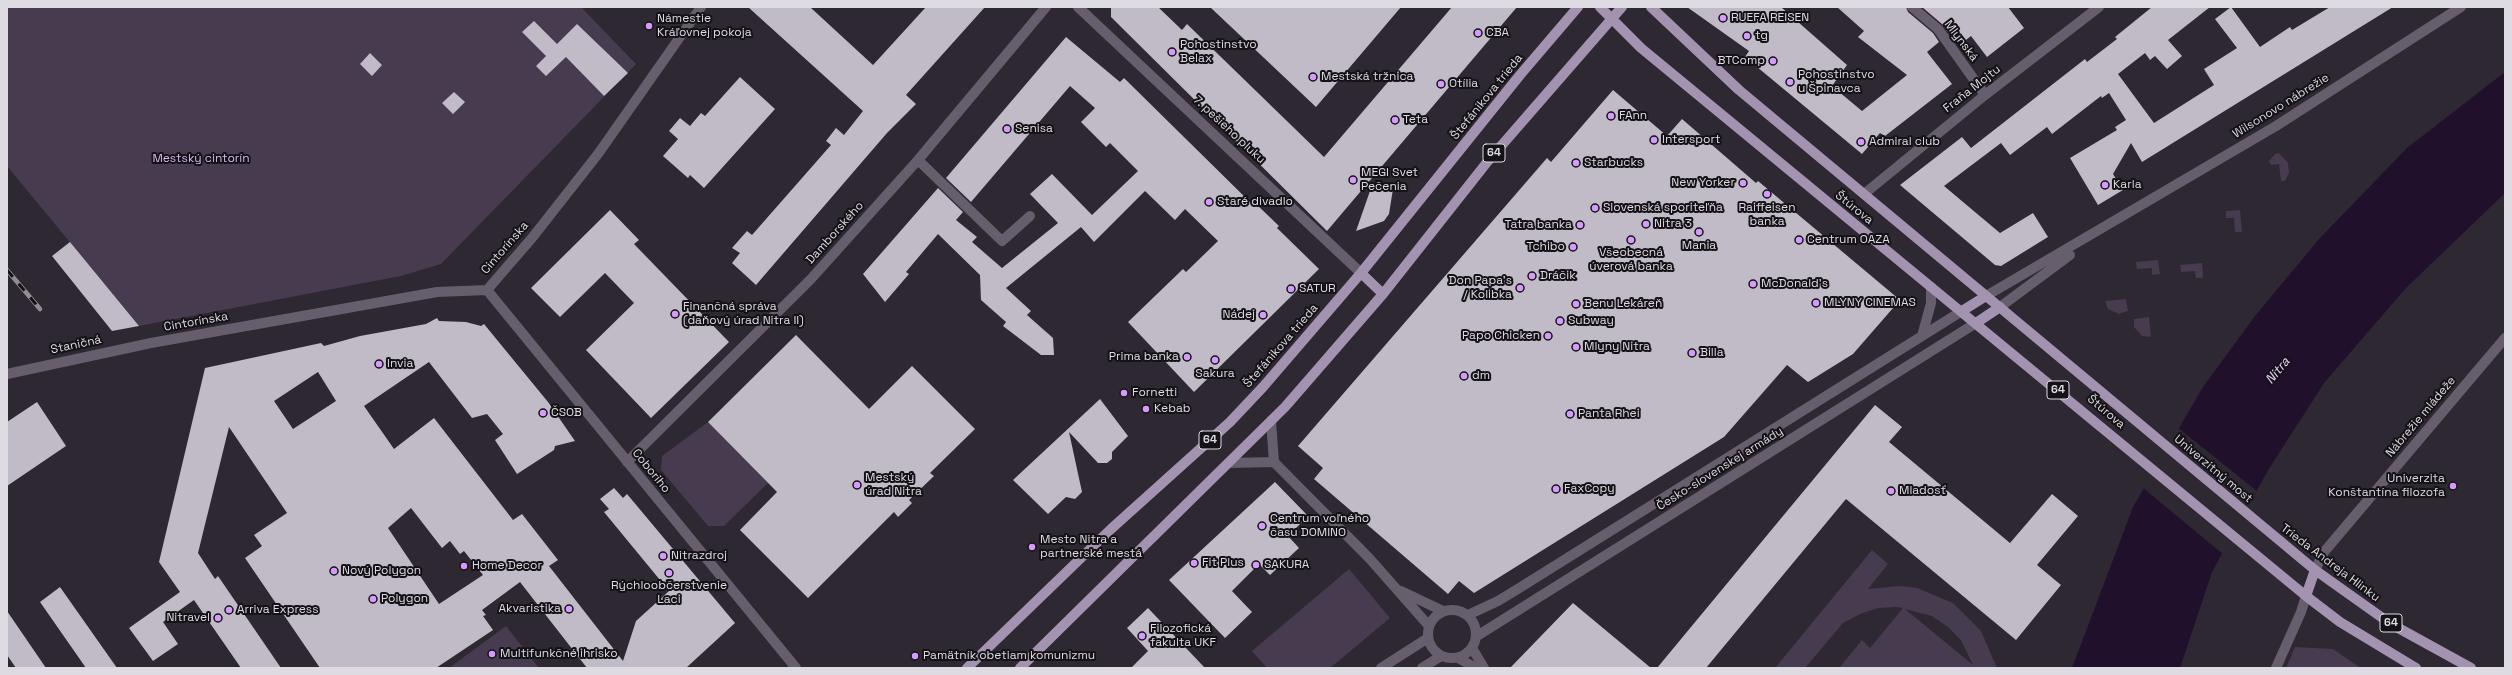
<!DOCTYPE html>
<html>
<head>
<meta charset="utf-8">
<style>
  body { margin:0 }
  #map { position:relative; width:2512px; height:675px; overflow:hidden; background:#2d2831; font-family:"Space Grotesk",sans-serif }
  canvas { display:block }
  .frame { position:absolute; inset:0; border:8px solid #dfdbe2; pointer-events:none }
</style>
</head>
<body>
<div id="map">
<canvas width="2512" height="675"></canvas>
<div class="frame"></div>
</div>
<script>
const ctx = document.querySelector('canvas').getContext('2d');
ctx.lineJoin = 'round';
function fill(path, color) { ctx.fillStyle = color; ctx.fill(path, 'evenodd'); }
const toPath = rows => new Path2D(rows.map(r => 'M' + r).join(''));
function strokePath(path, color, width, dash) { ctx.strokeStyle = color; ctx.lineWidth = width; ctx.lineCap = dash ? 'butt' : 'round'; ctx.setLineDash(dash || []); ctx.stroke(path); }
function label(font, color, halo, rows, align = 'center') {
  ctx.font = font + ' "Space Grotesk",sans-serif'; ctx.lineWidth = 4; ctx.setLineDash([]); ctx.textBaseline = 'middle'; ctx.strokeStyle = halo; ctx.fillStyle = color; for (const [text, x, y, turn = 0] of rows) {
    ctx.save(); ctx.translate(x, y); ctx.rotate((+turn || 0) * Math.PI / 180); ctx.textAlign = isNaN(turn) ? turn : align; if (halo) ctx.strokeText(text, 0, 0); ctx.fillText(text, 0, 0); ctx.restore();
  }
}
fill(toPath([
  [7,7,581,7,636,64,441,264,401,276,139,326,7,166],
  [2279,153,2288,163,2289,173,2285,181,2281,181,2279,164,2271,165,2269,161,2275,154],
  [2240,210,2242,232,2235,232,2234,218,2226,218,2226,211],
  [2158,260,2160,274,2152,275,2152,268,2137,269,2136,262],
  [2202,263,2203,278,2196,278,2195,271,2181,272,2180,265],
  [2126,299,2128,311,2119,314,2108,309,2105,301],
  [2149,317,2151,337,2142,336,2134,327,2134,319],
  [708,422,768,483,724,526,708,526,661,470,662,456],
  [1872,550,1888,564,1868,589,1899,586,1917,588,1953,603,1981,631,1997,668,1839,668,1862,640,1870,648,1903,608,1897,607,1878,608,1860,614,1843,623,1805,668,1775,668],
  [1905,609,1932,616,1948,627,1961,640,1973,665],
  [1349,569,1390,618,1330,668,1267,668,1252,651],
  [506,626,539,668,449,668],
  [2295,647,2333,649,2361,668,2286,668]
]), '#473b4f');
fill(toPath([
  [2505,72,2505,193,2406,288,2324,383,2267,472,2212,572,2180,668,2072,668,2133,507,2203,387,2255,316,2320,238,2407,148]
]), '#21102b');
fill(toPath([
  [2177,427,2258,492,2224,555,2142,487]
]), '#2d2831');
fill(toPath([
  [748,7,810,7,873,65,926,7,985,7,906,95,916,104,887,133,756,285,732,263,740,253,732,248,747,231,752,235,831,145,826,141,836,128,844,135,863,111],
  [1111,7,1158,7,1182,30,1187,24,1324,157,1452,7,1517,7,1327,231,1111,17],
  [1210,7,1401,7,1316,107],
  [1687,7,1781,7,1847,65,1832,86,1862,111,1907,75,1858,37,1864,31,1837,7,1906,7,1908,12,1933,33,1939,42,1927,52,1952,84,1885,136,1880,133,1862,154,1745,57,1749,51],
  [1922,7,2008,7,2024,28,1987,57,1971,36,1962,43,1953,31,1949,34,1942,24],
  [2152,7,2210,7,2168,40,2182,56,2167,69,2155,56,2150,60,2145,53,2118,74,2154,123,2214,85,2204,69,2237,48,2215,19,2231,7,2260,47,2290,27,2292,30,2330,7,2393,7,2142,162,2131,143,2113,174,2123,190,2098,205,2070,158,2117,130,2115,127,2126,120,2109,93,2102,98,2101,96,2052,134,2047,127,2010,155,2001,143,1944,186,2000,233,2033,213,2048,237,2001,266,1995,265,1900,185,1962,137,1971,148,2085,59,2087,62,2117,39,2115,37],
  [534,21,557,44,577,24,628,73,604,96,566,57,546,76,536,66,546,56,522,32],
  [1066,37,1120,82,1124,78,1252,204,1254,202,1279,226,1277,228,1319,269,1194,392,1128,322,1183,269,1186,272,1218,241,1185,209,1175,220,1145,191,1094,242,1081,227,1006,288,1031,311,1027,315,1053,338,1054,355,1041,355,1003,326,1006,322,981,300,980,275,938,234,906,272,909,274,885,302,863,274,938,188,963,212,956,220,977,237,972,242,1002,268,1058,223,1030,194,1052,174,1092,215,1138,171,1110,143,1106,147,1081,122,1095,108,1070,86,971,202,946,178],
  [370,53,382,65,372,76,360,64],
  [740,77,775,109,704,188,690,175,688,178,663,156,678,139,669,131,680,118,690,126,701,113,705,116],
  [1613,90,1667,136,1682,119,1756,183,1758,181,1900,300,1853,354,1808,382,1787,365,1724,437,1474,593,1459,581,1448,594,1314,479,1323,468,1298,446,1547,158,1551,162],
  [454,92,465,102,453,114,442,103],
  [1393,189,1389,214,1384,221,1356,231,1370,191],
  [610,210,639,240,634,244,729,342,651,418,586,350,634,303,605,273,560,317,531,288],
  [70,242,139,326,112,331,52,256],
  [437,318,439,321,466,322,481,326,484,324,548,402,575,441,555,446,554,450,517,474,495,440,503,434,487,414,472,418,429,362,364,406,394,449,434,418,513,520,522,514,558,560,549,566,623,661,636,621,669,591,604,512,609,509,600,499,614,488,623,498,627,494,735,623,686,668,587,668,520,582,482,610,486,615,483,616,493,630,436,668,320,668,245,558,262,546,254,535,287,513,229,427,198,553,215,579,218,576,281,668,241,668,194,600,163,622,178,644,153,661,129,628,180,592,159,562,205,368,321,343,324,346,360,336,426,324],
  [318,372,336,401,293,429,274,401],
  [411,508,442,548,450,541,460,554,464,551,483,575,439,604,388,528],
  [796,335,869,409,912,366,975,429,930,473,934,476,909,500,912,503,898,517,894,512,808,598,740,530,777,492,708,422],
  [1100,399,1128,436,1112,452,1112,459,1107,463,1098,463,1069,432,1082,492,1075,499,1066,497,1048,514,1013,480],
  [37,402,66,446,7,486,7,422],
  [1875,405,1902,427,1889,442,2010,543,2052,494,2078,516,2037,565,2061,585,2016,640,1846,499,1706,668,1657,668],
  [1275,482,1308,516,1288,536,1299,548,1270,575,1259,564,1232,591,1252,612,1225,638,1169,580],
  [60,587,117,668,86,668,40,602],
  [1573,603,1651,668,1510,668],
  [1148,608,1205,668,1131,668,1148,651,1127,628],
  [7,611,46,668,16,668,7,655]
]), '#c1bac7');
strokePath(toPath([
  [1078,7,1361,273],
  [1912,7,1938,29,1985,95],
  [918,160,1002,241,1030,216],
  [1864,194,1985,95,2099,7],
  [487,290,796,668],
  [1986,296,2276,126,2461,7],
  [2000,307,2070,255],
  [1922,336,1931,303,1931,287],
  [7,374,151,343,437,292,487,290,532,238,598,154,701,7],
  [1271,421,1274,462,1370,559,1429,626],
  [627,462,811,279,918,160,1046,7],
  [1229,463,1274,462],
  [2315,570,2324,552,2505,338],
  [1401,591,1443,611],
  '1428 634a24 24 0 1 1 48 0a24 24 0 1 1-48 0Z',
  [1468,615,1498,601,1521,587,1962,311],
  [1477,636,1976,323],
  [1472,648,1484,668],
  [1458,658,1476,668],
  [1381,668,1428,638],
  [1422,668,1441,656],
  [2276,668,2301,612,2306,596]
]), '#675e6d', 10);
strokePath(toPath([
  [1600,7,1641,48,2306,596,2340,622,2416,668],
  [1651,7,1739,90,2315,570,2391,624,2471,668],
  [1361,273,1383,294],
  [1962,311,1986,296],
  [1976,323,2000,307],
  [2306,596,2315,570],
  [967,668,1111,529,1230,422,1263,387,1361,273,1520,75,1578,7],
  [1020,668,1285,407,1383,294,1488,161,1622,7]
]), '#a392b0', 10);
const rail = toPath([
  [7,270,40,309]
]);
strokePath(rail, '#918d95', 4.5);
strokePath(rail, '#141216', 3, [9]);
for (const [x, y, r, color] of [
  [1723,18,4,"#d59bfb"],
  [649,26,4,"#d59bfb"],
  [1478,33,4,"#d59bfb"],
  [1747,36,4,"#d59bfb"],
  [1172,52,4,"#d59bfb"],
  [1773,61,4,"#d59bfb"],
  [1313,77,4,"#d59bfb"],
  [1790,82,4,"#d59bfb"],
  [1441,84,4,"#d59bfb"],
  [1611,116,4,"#d59bfb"],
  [1395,120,4,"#d59bfb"],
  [1007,129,4,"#d59bfb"],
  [1654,140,4,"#d59bfb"],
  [1861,142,4,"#d59bfb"],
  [1576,163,4,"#d59bfb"],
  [1353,180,4,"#d59bfb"],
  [1743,183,4,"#d59bfb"],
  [2105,185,4,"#d59bfb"],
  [1767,194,4,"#d59bfb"],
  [1209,202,4,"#d59bfb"],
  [1595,208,4,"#d59bfb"],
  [1646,224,4,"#d59bfb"],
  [1580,225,4,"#d59bfb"],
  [1699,232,4,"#d59bfb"],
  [1631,240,4,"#d59bfb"],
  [1799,240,4,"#d59bfb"],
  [1573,247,4,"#d59bfb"],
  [1532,276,4,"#d59bfb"],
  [1753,284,4,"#d59bfb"],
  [1520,288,4,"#d59bfb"],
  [1291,289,4,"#d59bfb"],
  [1816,303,4,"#d59bfb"],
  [1576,304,4,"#d59bfb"],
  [675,314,4,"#d59bfb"],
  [1263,315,4,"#d59bfb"],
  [1560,321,4,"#d59bfb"],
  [1548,336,4,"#d59bfb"],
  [1576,347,4,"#d59bfb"],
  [1692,353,4,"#d59bfb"],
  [1187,357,4,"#d59bfb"],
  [1215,360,4,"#d59bfb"],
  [379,364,4,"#d59bfb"],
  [1464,376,4,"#d59bfb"],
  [1124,393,4,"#d59bfb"],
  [1146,409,4,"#d59bfb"],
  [543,413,4,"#d59bfb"],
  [1570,414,4,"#d59bfb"],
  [857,485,4,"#d59bfb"],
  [2453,486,4,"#d59bfb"],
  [1556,489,4,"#d59bfb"],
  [1891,491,4,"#d59bfb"],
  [1262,526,4,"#d59bfb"],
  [1032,547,4,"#d59bfb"],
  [663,556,4,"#d59bfb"],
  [1194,563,4,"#d59bfb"],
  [1256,565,4,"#d59bfb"],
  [464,566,4,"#d59bfb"],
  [334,571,4,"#d59bfb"],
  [669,573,4,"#d59bfb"],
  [373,599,4,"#d59bfb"],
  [569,609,4,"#d59bfb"],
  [229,610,4,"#d59bfb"],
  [218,618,4,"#d59bfb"],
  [1142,636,4,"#d59bfb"],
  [492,654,4,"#d59bfb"],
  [915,656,4,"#d59bfb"]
]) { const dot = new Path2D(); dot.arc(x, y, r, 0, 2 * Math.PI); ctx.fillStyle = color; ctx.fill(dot); strokePath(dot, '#141216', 1.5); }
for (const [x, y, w] of [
  [1494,153,22],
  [2058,390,22],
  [1210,440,22],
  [2391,623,22]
]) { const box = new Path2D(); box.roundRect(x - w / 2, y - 9, w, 18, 3); ctx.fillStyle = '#141216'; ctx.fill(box); strokePath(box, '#dfdbe2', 1); }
label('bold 11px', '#dfdbe2', null, [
  ["64",1494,153],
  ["64",2058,390],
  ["64",1210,440],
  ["64",2391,623]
]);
label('12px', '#dfdbe2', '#141216', [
  ["RUEFA REISEN",1731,18],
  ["Námestie",657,19],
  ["Kráľovnej pokoja",657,33],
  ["CBA",1486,33],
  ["tg",1755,36],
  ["Pohostinstvo",1180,45],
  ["Belax",1180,59],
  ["BTComp",1765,61,"right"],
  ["Pohostinstvo",1798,75],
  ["u Špinavca",1798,89],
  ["Mestská tržnica",1321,77],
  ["Otília",1449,84],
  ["FAnn",1619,116],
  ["Teta",1403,120],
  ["Senisa",1015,129],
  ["Intersport",1662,140],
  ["Admiral club",1869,142],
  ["Starbucks",1584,163],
  ["MEGI Svet",1361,173],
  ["Pečenia",1361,187],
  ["New Yorker",1735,183,"right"],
  ["Karla",2113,185],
  ["Staré divadlo",1217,202],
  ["Slovenská sporiteľňa",1603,208],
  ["Raiffeisen",1767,208,"center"],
  ["banka",1767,222,"center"],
  ["Nitra 3",1654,224],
  ["Tatra banka",1572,225,"right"],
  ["Centrum OAZA",1807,240],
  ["Mania",1699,246,"center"],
  ["Tchibo",1565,247,"right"],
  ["Všeobecná",1631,253,"center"],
  ["úverová banka",1631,267,"center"],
  ["Dráčik",1540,276],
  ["Don Papa's",1512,281,"right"],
  ["/ Kolibka",1512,295,"right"],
  ["McDonald's",1761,284],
  ["SATUR",1299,289],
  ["MLYNY CINEMAS",1824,303],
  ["Benu Lekáreň",1584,304],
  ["Finančná správa",683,307],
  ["(daňový úrad Nitra II)",683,321],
  ["Nádej",1255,315,"right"],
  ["Subway",1568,321],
  ["Papo Chicken",1540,336,"right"],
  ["Mlyny Nitra",1584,347],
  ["Billa",1700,353],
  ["Prima banka",1179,357,"right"],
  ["Invia",387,364],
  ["Sakura",1215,374,"center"],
  ["dm",1472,376],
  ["Fornetti",1132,393],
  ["Kebab",1154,409],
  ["ČSOB",551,413],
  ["Panta Rhei",1578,414],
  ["Mestský",865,478],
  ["úrad Nitra",865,492],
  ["Univerzita",2445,479,"right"],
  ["Konštantína filozofa",2445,493,"right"],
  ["FaxCopy",1564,489],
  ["Mladosť",1899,491],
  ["Centrum voľného",1270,519],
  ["času DOMINO",1270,533],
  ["Mesto Nitra a",1040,540],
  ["partnerské mestá",1040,554],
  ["Nitrazdroj",671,556],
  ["Fit Plus",1202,563],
  ["SAKURA",1264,565],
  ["Home Decor",472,566],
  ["Nový Polygon",342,571],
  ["Rýchloobčerstvenie",669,586,"center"],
  ["Laci",669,600,"center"],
  ["Polygon",381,599],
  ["Akvaristika",561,609,"right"],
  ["Arriva Express",237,610],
  ["Nitravel",210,618,"right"],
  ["Filozofická",1150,629],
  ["fakulta UKF",1150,643],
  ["Multifunkčné ihrisko",500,654],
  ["Pamätník obetiam komunizmu",923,656]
], 'left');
label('12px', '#dfdbe2', '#141216', [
  ["Mlynská",1961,41,53],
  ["Fraňa Mojtu",1972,89,-38],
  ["Štefánikova trieda",1487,97,-51],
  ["Wilsonovo nábrežie",2281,106,-32],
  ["7. pešieho pluku",1229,130,43],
  ["Štúrova",1854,208,39],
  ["Damborského",835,233,-48],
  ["Cintorínska",505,248,-49],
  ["Cintorínska",196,322,-10],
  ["Staničná",76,345,-12],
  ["Štefánikova trieda",1281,346,-49],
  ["Štúrova",2106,412,40],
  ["Nábrežie mládeže",2421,417,-50],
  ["Česko-slovenskej armády",1720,469,-32],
  ["Univerzitný most",2213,469,40],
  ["Coboriho",651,471,51],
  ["Trieda Andreja Hlinku",2330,563,37]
]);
label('12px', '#d8b7f0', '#141216', [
  ["Mestský cintorín",201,159]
]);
label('italic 13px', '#e8ccfb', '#141216', [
  ["Nitra",2278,371,-51]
]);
</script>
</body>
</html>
